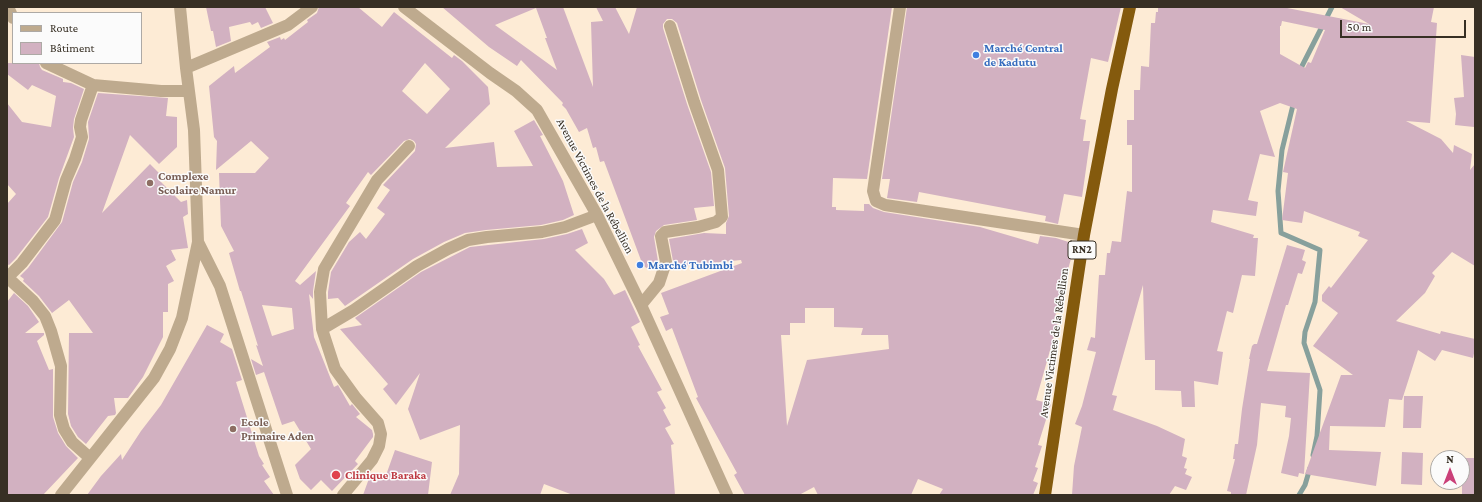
<!DOCTYPE html>
<html>
<head>
<meta charset="utf-8">
<style>
  body { margin:0 }
  #map { position:relative; width:1482px; height:502px; overflow:hidden; background:#fdebd5; font-family:"Crimson Pro",serif }
  canvas { display:block }
  .frame { position:absolute; inset:0; border:8px solid #372f24; pointer-events:none }
  .legend { position:absolute; left:12px; top:12px; width:130px; height:52px; box-sizing:border-box; background:#fbfbfb; border:1px solid #ada9a5; margin:0; padding:5px 7px; list-style:none; font-size:12px; color:#372f24 }
  .legend li { display:flex; align-items:center; gap:8px; height:20px }
  .legend b { width:20px; border:1px solid #ada9a5 }
  .north { position:absolute; left:1430px; top:450px; width:40px; height:40px; box-sizing:border-box; background:#fbfbfb; border:1px solid #ada9a5; border-radius:50%; rotate:0deg; font-size:11px; font-weight:700; line-height:16px; text-align:center; color:#372f24 }
  .north::after { content:''; display:block; margin:auto; width:14px; height:18px; background:#ca4079; clip-path:polygon(50% 0,100% 100%,50% 72%,0 100%) }
  .scale { position:absolute; left:1340px; top:20px; width:126px; height:18px; box-sizing:border-box; border:2px solid #372f24; border-top:0; padding-left:5px; font-size:12px; line-height:14px; white-space:nowrap; color:#372f24; -webkit-text-stroke:3px #fbfbfb; paint-order:stroke }
</style>
</head>
<body>
<div id="map">
<canvas width="1482" height="502"></canvas>
<div class="frame"></div>
<ul class="legend">
<li><b style="height:5px;background:#beaa8e"></b>Route</li>
<li><b style="height:11px;background:#d2b1c1"></b>Bâtiment</li>
</ul>
<div class="north">N</div>
<div class="scale">50 m</div>
</div>
<script>
const ctx = document.querySelector('canvas').getContext('2d');
ctx.lineJoin = 'round';
const toPath = rows => new Path2D(rows.map(r => 'M' + r).join(''));
function strokePath(path, color, width, dash) { ctx.strokeStyle = color; ctx.lineWidth = width; ctx.lineCap = dash ? 'butt' : 'round'; ctx.setLineDash(dash || []); ctx.stroke(path); }
function fill(path, color) { ctx.fillStyle = color; ctx.fill(path, 'evenodd'); }
function label(font, color, halo, rows, align = 'center') {
  ctx.font = font + ' "Crimson Pro",serif'; ctx.lineWidth = 3; ctx.setLineDash([]); ctx.textBaseline = 'middle'; ctx.strokeStyle = halo; ctx.fillStyle = color; for (const [text, x, y, turn = 0] of rows) {
    ctx.save(); ctx.translate(x, y); ctx.rotate((+turn || 0) * Math.PI / 180); ctx.textAlign = isNaN(turn) ? turn : align; if (halo) ctx.strokeText(text, 0, 0); ctx.fillText(text, 0, 0); ctx.restore();
  }
}
strokePath(toPath([
  [1301,72,1302,66,1332,7],
  [1294,101,1282,150,1278,191,1281,233,1320,250,1315,302,1305,332,1304,343,1320,390,1317,436,1313,455],
  [1299,495,1305,485,1310,468]
]), '#87a09c', 5);
fill(toPath([
  [206,7,265,7,273,23,261,28,258,22,252,25,250,22,229,27,231,41,216,47,213,31,211,31],
  [319,7,358,7,382,27,394,12,452,58,454,55,462,61,488,87,490,104,445,148,494,142,497,167,533,166,514,131,534,120,543,135,540,136,563,181,574,215,563,220,541,225,486,230,465,233,444,242,413,259,345,306,338,298,328,299,328,292,331,272,349,242,360,232,366,239,385,214,377,208,390,190,383,185,415,151,416,144,414,141,410,139,404,141,371,175,368,172,346,203,350,206,295,281,300,285,316,271,313,291,313,299,309,294,314,337,334,387,338,385,350,406,352,404,360,414,356,417,372,430,373,434,373,437,355,461,358,464,332,491,321,480,311,490,300,479,295,465,311,449,294,421,282,425,264,372,256,375,251,359,263,366,256,345,258,346,241,291,240,291,229,253,234,251,221,226,219,173,255,173,269,158,251,141,216,170,217,141,214,137,209,86,234,66,235,73,270,47,267,42,280,37,281,40,284,38,285,40,308,22,307,20,317,13],
  [425,63,450,89,427,114,402,91],
  [262,305,292,308,294,329,272,336],
  [442,7,563,7,593,87,591,22,603,21,596,7,615,7,629,34,637,7,892,7,867,179,833,178,832,207,836,207,836,210,864,211,864,204,869,204,873,208,884,212,980,227,1038,244,1040,236,1056,238,1075,244,1054,321,1058,322,1036,400,1051,404,1038,445,1042,446,1035,467,1038,468,1033,481,1038,483,1033,495,939,495,943,489,918,479,911,495,818,495,814,487,799,495,745,495,734,475,737,473,696,398,698,397,672,328,666,331,660,317,669,314,661,293,742,263,741,260,672,267,673,261,669,239,704,233,726,234,726,223,729,216,725,168,701,100,677,23,672,19,667,19,663,24,663,28,687,104,711,172,714,206,694,208,697,220,664,225,656,231,654,237,658,261,656,269,650,270,645,267,642,263,604,161,600,162,596,147,593,148,587,128,579,132,566,109,562,105,563,103,521,60,517,66,489,47],
  [536,8,547,38,545,38,557,70,495,25],
  [805,308,834,308,834,327,863,328,861,335,888,335,889,349,807,360,787,426,781,335,790,335,790,323,805,323],
  [907,7,1121,7,1108,62,1091,58,1080,119,1086,120,1083,141,1090,141,1082,197,1064,194,1058,224,1045,221,1046,216,919,192,917,202,887,198,890,179,882,179],
  [1158,7,1282,7,1369,24,1340,7,1434,7,1431,22,1437,23,1430,123,1406,121,1441,139,1453,153,1454,145,1472,154,1470,170,1475,164,1475,266,1452,252,1432,273,1435,276,1425,293,1396,321,1440,334,1441,331,1475,339,1475,349,1473,358,1442,350,1435,361,1418,350,1402,400,1389,399,1385,427,1330,426,1329,450,1381,452,1376,486,1305,474,1341,375,1353,375,1313,346,1338,313,1322,301,1322,295,1329,286,1331,288,1368,240,1358,236,1360,232,1304,211,1302,223,1282,220,1288,173,1283,172,1297,109,1280,103,1260,111,1275,157,1260,154,1248,200,1258,202,1256,216,1213,210,1211,222,1254,235,1253,238,1258,238,1255,276,1242,275,1233,313,1227,311,1217,351,1223,352,1218,385,1194,381,1195,407,1182,407,1181,391,1155,390,1155,360,1145,360,1143,285,1112,395,1117,396,1113,410,1157,426,1185,439,1182,456,1187,458,1184,468,1187,469,1185,474,1192,477,1186,490,1175,486,1169,495,1072,495,1074,466,1082,427,1075,424,1082,406,1096,352,1087,350,1091,337,1095,338,1099,275,1105,275,1107,253,1110,253,1112,241,1121,242,1127,191,1132,192,1132,145,1127,145,1127,120,1134,120,1134,90,1140,90,1141,66,1149,67,1151,23,1155,23,1156,12,1158,12],
  [1282,21,1325,30,1311,63,1308,62,1305,68,1280,54,1280,26,1281,26],
  [1461,55,1475,57,1475,111,1474,127,1455,125,1456,114,1454,98,1464,97],
  [7,63,39,63,40,67,42,70,63,79,63,82,71,83,84,89,74,119,73,128,74,137,59,178,48,217,16,258,9,265,7,264,7,204,16,194,7,184,7,103,22,122,51,127,56,96,32,85,28,90,7,74],
  [98,93,168,98,166,116,177,117,177,147,159,164,130,135,102,213,150,164,162,176,158,179,181,202,187,200,188,214,183,217,188,248,171,250,176,260,166,266,174,281,168,284,168,312,163,312,163,337,143,377,128,398,114,398,116,413,115,415,108,416,86,444,78,437,71,426,68,414,69,333,93,333,69,300,52,313,39,296,23,281,24,279,20,276,28,268,62,222,73,182,82,162,89,139,88,122],
  [582,229,588,243,575,250,604,279,614,295,625,290,640,322,631,327,640,345,638,346,662,390,657,392,666,408,663,410,671,425,665,428,674,444,671,445,675,495,573,495,544,484,540,495,450,495,459,474,460,425,420,440,408,409,420,373,396,405,383,389,388,384,340,329,362,325,355,318,421,272,470,247,544,239,567,234],
  [1287,245,1305,250,1302,260,1306,262,1302,274,1298,273,1288,305,1286,305,1267,371,1310,373,1304,474,1299,473,1298,477,1281,473,1289,436,1291,418,1285,417,1286,406,1261,403,1257,445,1246,495,1231,495,1231,492,1227,491,1235,459,1233,459,1235,444,1238,444,1242,409,1250,359,1249,359,1252,346,1254,344,1257,344],
  [14,293,28,306,39,322,25,333,44,333,44,335,37,341,49,370,53,369,53,417,58,433,66,446,78,458,43,495,7,495,7,470,8,470,7,302],
  [207,325,224,334,220,342,232,349,242,380,236,382,259,456,264,464,262,465,270,477,264,481,274,495,87,495,101,476,121,454,122,460,141,431,161,405],
  [1404,396,1423,396,1421,428,1403,428],
  [395,450,432,462,428,495,363,495,371,473,385,478],
  [1402,452,1423,453,1422,485,1401,484],
  [1462,458,1475,458,1475,495,1462,495]
]), '#d2b1c1');
strokePath(toPath([
  [404,7,490,73,516,91,537,110,597,215,641,305,727,495],
  [900,7,873,191,876,201,885,205,1084,235],
  [7,9,10,11,13,18],
  [46,63,93,85,161,91,189,91],
  [186,68,288,25,312,7],
  [198,242,220,286,287,495],
  [7,277,33,301,45,316,51,331,61,366,60,415,64,429,72,442,90,458],
  [7,278,22,263,55,220,66,180,75,159,82,137,80,127,81,120,93,85],
  [641,305,659,283,666,262,661,236,665,232,698,227,716,222,722,217,718,170,694,102,670,26],
  [322,329,354,310,417,266,448,249,468,240,487,237,542,232,565,227,597,215],
  [61,495,154,378,170,349,182,318,198,242,194,130,186,68,180,7],
  [343,495,372,460,379,446,381,434,378,423,356,398,335,369,322,329,320,292,324,269,377,180,409,146]
]), '#beaa8e', 12);
strokePath(toPath([
  [1045,495,1084,235,1112,89,1130,7]
]), '#845a0d', 12);
for (const [x, y, r, color] of [
  [976,55,4,"#3f7fe0"],
  [150,183,4,"#8d6e63"],
  [640,265,4,"#3f7fe0"],
  [233,429,4,"#8d6e63"],
  [336,475,5,"#e0444e"]
]) { const dot = new Path2D(); dot.arc(x, y, r, 0, 2 * Math.PI); ctx.fillStyle = color; ctx.fill(dot); strokePath(dot, '#fbfbfb', 1.5); }
for (const [x, y, w] of [
  [1082,250,28]
]) { const box = new Path2D(); box.roundRect(x - w / 2, y - 9, w, 18, 3); ctx.fillStyle = '#fbfbfb'; ctx.fill(box); strokePath(box, '#372f24', 1); }
label('bold 11px', '#372f24', null, [
  ["RN2",1082,250]
]);
label('bold 12px', '#366cbe', '#fbfbfb', [
  ["Marché Central",984,48],
  ["de Kadutu",984,62],
  ["Marché Tubimbi",648,265]
], 'left');
label('bold 12px', '#785e54', '#fbfbfb', [
  ["Complexe",158,176],
  ["Scolaire Namur",158,190],
  ["Ecole",241,422],
  ["Primaire Aden",241,436]
], 'left');
label('12px', '#372f24', '#fbfbfb', [
  ["Avenue Victimes de la Rébellion",595,186,62],
  ["Avenue Victimes de la Rébellion",1054,343,-82]
]);
label('bold 12px', '#be3a42', '#fbfbfb', [
  ["Clinique Baraka",345,475]
], 'left');
</script>
</body>
</html>
